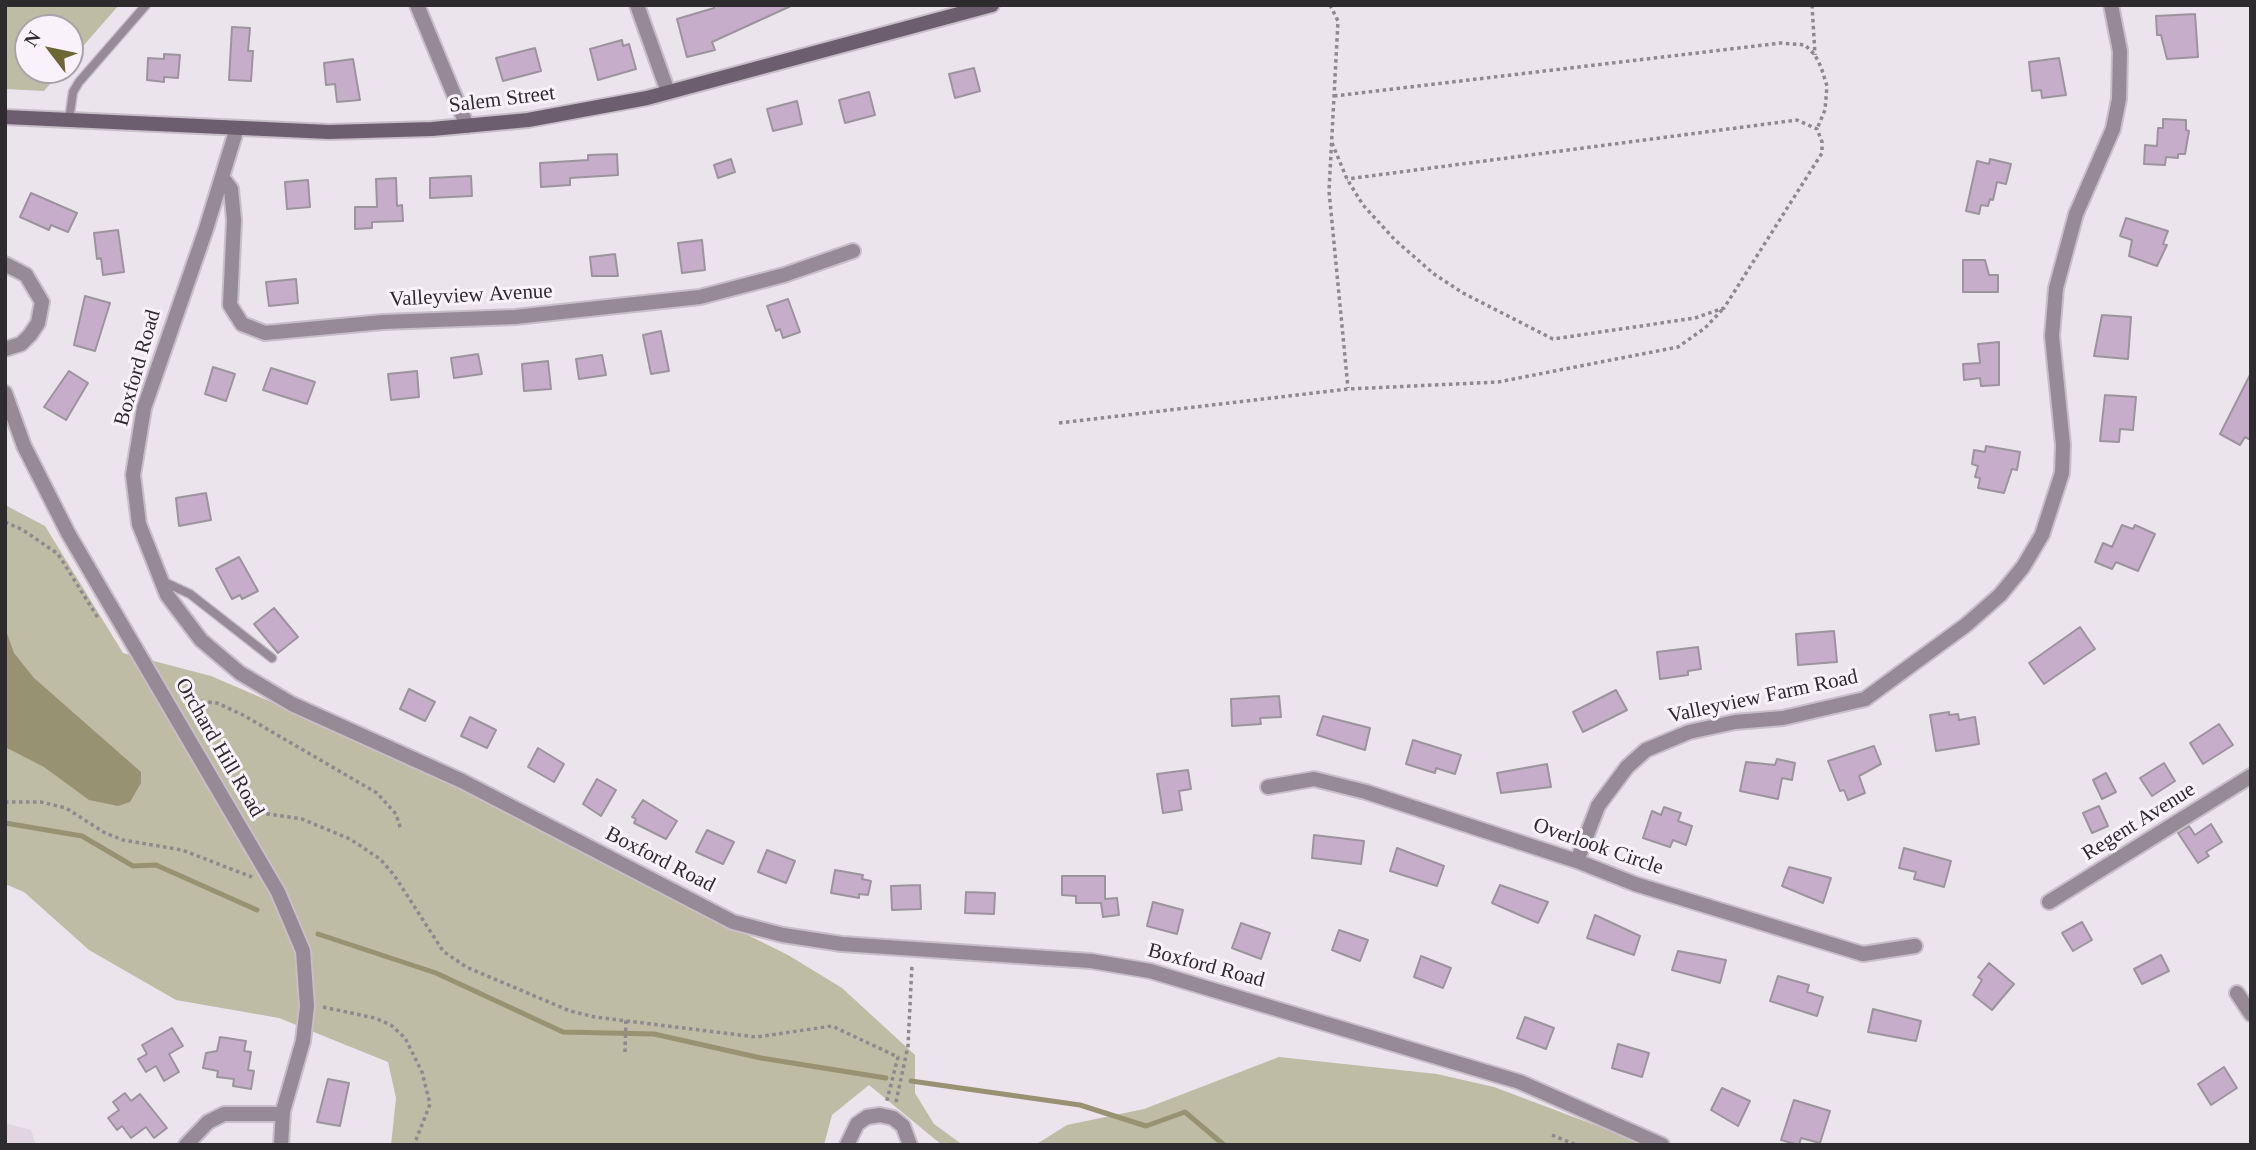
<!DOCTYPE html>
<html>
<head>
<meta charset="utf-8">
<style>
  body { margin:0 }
  #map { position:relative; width:2256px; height:1150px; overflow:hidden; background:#ece4ed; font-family:Georgia,serif }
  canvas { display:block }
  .frame { position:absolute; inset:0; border:7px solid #2e2b2f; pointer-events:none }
  .north { position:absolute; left:14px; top:14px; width:70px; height:70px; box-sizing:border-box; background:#faf2fa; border:2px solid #a8a2a9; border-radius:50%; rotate:302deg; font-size:19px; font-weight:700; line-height:28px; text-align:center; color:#2e2b2f }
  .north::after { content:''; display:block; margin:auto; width:24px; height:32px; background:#6d6733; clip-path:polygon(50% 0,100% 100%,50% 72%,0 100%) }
</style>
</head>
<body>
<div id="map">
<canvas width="2256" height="1150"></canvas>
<div class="frame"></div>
<div class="north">N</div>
</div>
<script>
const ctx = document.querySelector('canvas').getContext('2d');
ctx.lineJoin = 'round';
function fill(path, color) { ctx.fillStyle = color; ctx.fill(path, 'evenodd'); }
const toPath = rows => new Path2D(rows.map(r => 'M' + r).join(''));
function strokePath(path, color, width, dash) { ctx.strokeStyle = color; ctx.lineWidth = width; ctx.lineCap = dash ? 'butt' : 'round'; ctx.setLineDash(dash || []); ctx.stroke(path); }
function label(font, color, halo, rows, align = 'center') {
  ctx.font = font + ' Georgia,serif'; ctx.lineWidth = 6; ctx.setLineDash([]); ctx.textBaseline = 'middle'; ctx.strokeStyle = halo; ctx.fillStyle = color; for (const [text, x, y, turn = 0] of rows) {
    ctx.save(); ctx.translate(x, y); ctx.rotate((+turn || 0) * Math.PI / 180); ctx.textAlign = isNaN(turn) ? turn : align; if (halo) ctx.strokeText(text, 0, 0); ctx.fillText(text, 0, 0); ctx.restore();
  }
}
fill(toPath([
  [5,1123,31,1130,36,1145,5,1145]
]), '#e1d5e2');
fill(toPath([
  [5,5,119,5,70,61,70,28,28,28,28,70,62,70,44,91,5,89],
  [5,505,45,526,123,653,211,676,434,772,613,868,788,955,842,988,915,1055,915,1093,934,1124,963,1145,942,1145,869,1085,832,1115,824,1145,391,1145,396,1098,388,1062,279,1018,176,1000,89,950,24,892,5,884],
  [1279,1057,1437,1074,1494,1087,1648,1145,1035,1145,1067,1125,1144,1109]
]), '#bebca4');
fill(toPath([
  [5,628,14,653,34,678,141,772,141,783,130,802,118,806,89,800,44,767,5,747]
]), '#979372');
strokePath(toPath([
  [5,823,82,836,133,866,156,865,257,910],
  [318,934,436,973,563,1032,654,1034,761,1058,886,1078],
  [911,1081,1080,1105,1146,1126,1185,1112,1224,1145]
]), '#979372', 5);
const building = toPath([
  [713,5,793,5,712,42,715,50,687,57,677,19,714,8,713,5],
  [2195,14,2198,57,2167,59,2161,35,2157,35,2156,16,2195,14],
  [232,27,250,28,248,51,253,51,251,81,229,80,232,27],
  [622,40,623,46,629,44,636,69,598,80,590,49,622,40],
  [535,48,541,71,503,81,496,58,535,48],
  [164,54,180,55,178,78,164,77,164,82,147,80,148,58,164,59,164,54],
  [2059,58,2066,95,2042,98,2041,90,2032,91,2029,62,2059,58],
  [353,59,360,100,337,102,335,84,326,85,324,63,353,59],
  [974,68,980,91,955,98,949,74,974,68],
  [869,92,875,115,845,123,839,100,869,92],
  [797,101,802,124,773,131,767,109,797,101],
  [2163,119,2186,120,2186,130,2189,131,2185,154,2178,154,2178,158,2166,157,2165,165,2144,164,2145,145,2157,146,2158,128,2163,128,2163,119],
  [617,154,618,175,570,178,570,185,541,187,540,163,588,160,588,155,617,154],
  [731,159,735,172,718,178,714,165,731,159],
  [1990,159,2011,164,2006,184,1997,182,1993,200,1990,199,1988,206,1981,205,1979,214,1966,211,1977,161,1989,164,1990,159],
  [471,176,472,196,430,198,430,178,471,176],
  [396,178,397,206,402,205,403,221,372,222,372,228,355,229,355,207,377,207,376,179,396,178],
  [308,180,310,207,287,209,285,182,308,180],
  [31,193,77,213,68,232,51,225,49,230,20,217,31,193],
  [2126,218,2168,231,2163,244,2167,245,2157,266,2129,256,2132,240,2120,236,2126,218],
  [118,230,124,272,103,275,101,258,97,259,94,233,118,230],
  [702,240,705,270,682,273,678,243,702,240],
  [615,254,618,276,592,276,590,257,615,254],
  [1963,260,1985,260,1989,275,1998,275,1998,292,1963,292,1963,260],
  [296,279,298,303,269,306,266,282,296,279],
  [85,296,110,303,95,351,74,345,85,296],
  [788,299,800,332,783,338,780,329,776,331,767,306,788,299],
  [2102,315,2131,317,2128,359,2094,356,2102,315],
  [661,331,669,371,651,374,643,335,661,331],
  [1999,342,1999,385,1981,386,1980,378,1964,380,1963,364,1980,363,1978,344,1999,342],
  [478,354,482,374,454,378,451,358,478,354],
  [602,355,606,375,579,379,576,359,602,355],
  [548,361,551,389,524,391,522,364,548,361],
  [213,367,235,374,226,401,205,394,213,367],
  [271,368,315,382,307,404,263,390,271,368],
  [69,371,88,383,66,420,44,407,69,371],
  [417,371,419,397,391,400,388,374,417,371],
  [2251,373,2251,440,2245,437,2240,445,2220,434,2251,373],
  [2105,395,2136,397,2133,430,2120,429,2119,442,2100,441,2105,395],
  [1986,446,2020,452,2017,470,2012,469,2004,493,1978,488,1980,478,1975,477,1978,466,1972,464,1974,450,1985,452,1986,446],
  [206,493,211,520,179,526,176,498,206,493],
  [2122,525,2133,529,2135,525,2155,534,2138,571,2116,562,2112,569,2095,562,2103,543,2112,547,2122,525],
  [239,557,258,591,242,599,240,595,232,599,216,569,239,557],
  [274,608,298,637,278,653,254,624,274,608],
  [2080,627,2095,649,2044,684,2029,663,2080,627],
  [1834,631,1837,662,1798,665,1796,634,1834,631],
  [1698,647,1701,669,1688,671,1688,675,1660,679,1657,652,1698,647],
  [409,689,435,702,425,721,400,709,409,689],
  [1616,690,1627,710,1583,732,1573,712,1616,690],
  [1279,696,1281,717,1260,718,1261,724,1232,726,1231,699,1279,696],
  [1949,712,1949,715,1958,714,1959,720,1975,717,1979,744,1936,751,1930,715,1949,712],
  [1323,716,1370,728,1365,750,1317,735,1323,716],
  [470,717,496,730,487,748,461,736,470,717],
  [2219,724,2233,745,2203,764,2190,743,2219,724],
  [1413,740,1461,755,1455,774,1436,768,1435,773,1406,764,1413,740],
  [1874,746,1881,764,1859,776,1865,793,1848,800,1844,790,1840,791,1828,761,1874,746],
  [538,748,564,764,554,782,528,767,538,748],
  [1777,759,1795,763,1792,780,1782,778,1778,799,1740,791,1746,762,1775,765,1777,759],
  [2164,763,2175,781,2152,796,2140,778,2164,763],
  [1547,764,1551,787,1501,793,1497,773,1547,764],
  [1188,770,1191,789,1179,791,1182,810,1163,813,1157,774,1188,770],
  [2106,773,2116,792,2102,799,2093,780,2106,773],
  [597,779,616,790,601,816,583,804,597,779],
  [643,800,677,821,666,839,634,823,636,819,632,817,643,800],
  [2099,806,2108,826,2092,833,2083,813,2099,806],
  [1664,807,1681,813,1678,821,1692,826,1686,845,1673,840,1670,847,1643,838,1652,811,1661,815,1664,807],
  [2211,824,2222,842,2206,852,2209,856,2198,863,2178,833,2189,826,2195,835,2211,824],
  [707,830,734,842,723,864,696,852,707,830],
  [1314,835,1364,841,1361,864,1312,858,1314,835],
  [1397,848,1444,866,1437,886,1390,871,1397,848],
  [1904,848,1951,861,1944,887,1914,879,1916,872,1899,868,1904,848],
  [767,850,795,861,786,883,758,872,767,850],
  [1789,867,1831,878,1823,903,1782,886,1789,867],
  [835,870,863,875,862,879,871,881,868,895,859,894,859,898,831,893,835,870],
  [1062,876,1105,876,1105,899,1117,898,1119,915,1103,917,1101,903,1076,903,1076,896,1062,895,1062,876],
  [920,885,921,909,892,910,891,886,920,885],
  [1500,885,1548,902,1538,923,1492,903,1500,885],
  [966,892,995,893,994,914,965,913,966,892],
  [1153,902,1183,910,1177,934,1147,926,1153,902],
  [1595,915,1640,936,1634,955,1587,938,1595,915],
  [2082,922,2092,940,2073,951,2062,933,2082,922],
  [1241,923,1270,933,1261,959,1232,948,1241,923],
  [1339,930,1368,940,1360,961,1332,950,1339,930],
  [1678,951,1726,960,1720,983,1672,970,1678,951],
  [2161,955,2169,971,2142,984,2134,969,2161,955],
  [1421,956,1451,968,1443,988,1414,977,1421,956],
  [1989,963,2014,984,1992,1010,1973,995,1982,980,1978,977,1989,963],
  [1778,976,1809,985,1807,992,1823,997,1817,1016,1770,1001,1778,976],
  [1873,1009,1921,1021,1916,1041,1868,1032,1873,1009],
  [1525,1017,1554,1028,1546,1049,1517,1038,1525,1017],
  [172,1028,183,1046,169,1054,179,1072,164,1081,156,1066,146,1072,138,1059,147,1054,142,1045,172,1028],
  [220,1037,246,1041,244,1051,251,1052,248,1070,254,1071,251,1089,233,1086,234,1079,217,1077,218,1071,203,1068,206,1053,217,1051,220,1037],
  [1618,1044,1649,1053,1642,1077,1612,1068,1618,1044],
  [2224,1067,2237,1088,2211,1105,2198,1084,2224,1067],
  [328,1079,349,1083,340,1126,317,1122,328,1079],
  [1722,1088,1750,1101,1738,1126,1711,1110,1722,1088],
  [125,1093,131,1101,140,1094,167,1128,154,1138,146,1127,131,1138,122,1126,117,1130,108,1118,119,1110,113,1102,125,1093],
  [1794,1100,1830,1111,1820,1143,1801,1138,1799,1145,1781,1140,1794,1100]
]);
fill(building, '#c6adc9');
strokePath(building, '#9c949d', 2);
const lane = toPath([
  [69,120,73,92,79,82,146,5],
  [162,581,190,594,272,658]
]);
const street = toPath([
  [417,5,467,126],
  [637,5,668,92],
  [237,128,206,229,144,408,133,475,139,524,167,595,201,640,240,673,292,704,462,781,733,922,783,935,842,944,1091,961,1150,971,1520,1082,1662,1145],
  [222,177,231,189,234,220,230,305,242,324,265,333,383,322,515,317,700,297,784,275,853,251],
  [5,264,26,275,42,302,38,323,30,335,21,344,5,349],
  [5,393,24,446,68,533,278,892,303,951,307,1006,303,1041,283,1111,281,1145],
  [1268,787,1314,779,1366,792,1577,861,1635,884,1863,954,1915,946],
  [1577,861,1598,806,1627,767,1646,750,1689,732,1735,722,1783,718,1865,699,1966,625,2000,595,2023,567,2042,535,2062,473,2063,445,2052,336,2056,288,2076,214,2113,129,2119,99,2120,51,2111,5],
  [2049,902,2251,776],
  [2237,993,2251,1014],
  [186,1145,208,1122,224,1114,282,1114],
  [847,1145,857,1124,867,1117,880,1115,893,1118,903,1126,910,1145]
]);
const secondary = toPath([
  [5,117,329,132,432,129,528,120,647,98,992,5]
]);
strokePath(lane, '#c6bfc7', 11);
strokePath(street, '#c6bfc7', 18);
strokePath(secondary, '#c6bfc7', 18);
strokePath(toPath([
  [1330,5,1338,21,1329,191,1348,388],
  [1812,5,1815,55],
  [1334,96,1781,43,1805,45,1815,55,1821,67,1827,86,1825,110,1817,129],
  [1332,143,1347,179,1363,205,1395,240,1434,274,1463,293,1553,339,1695,318,1724,308,1822,153,1822,142,1817,129,1797,120,1347,179],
  [1059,423,1348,389,1498,382,1678,347,1705,328,1722,310],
  [5,522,23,530,58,554,98,618],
  [182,695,189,700,217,703,243,715,377,793,396,814,401,830],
  [5,802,41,802,66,808,105,833,123,840,182,850,252,877],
  [247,807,255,812,302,819,350,839,380,859,394,875,443,951,466,967,570,1011,595,1017,756,1037,832,1026,898,1057,886,1104],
  [323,1007,375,1018,391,1025,405,1038,422,1072,430,1104,414,1145],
  [625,1052,626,1019],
  [896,1102,908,1046,912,964],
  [1552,1135,1576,1145]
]), '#8e888f', 3.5, [3.5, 3.5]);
strokePath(lane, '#958a96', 8);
strokePath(street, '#958a96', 14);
strokePath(secondary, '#6d5e6f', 14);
label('21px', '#2e2b2f', '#faf2fa', [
  ["Salem Street",502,100,-7],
  ["Valleyview Avenue",471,296,-3],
  ["Boxford Road",138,368,-74],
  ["Valleyview Farm Road",1763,697,-12],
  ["Orchard Hill Road",219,748,60],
  ["Regent Avenue",2139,822,-32],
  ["Overlook Circle",1598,847,19],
  ["Boxford Road",660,860,27],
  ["Boxford Road",1206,966,15]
]);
</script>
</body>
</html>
